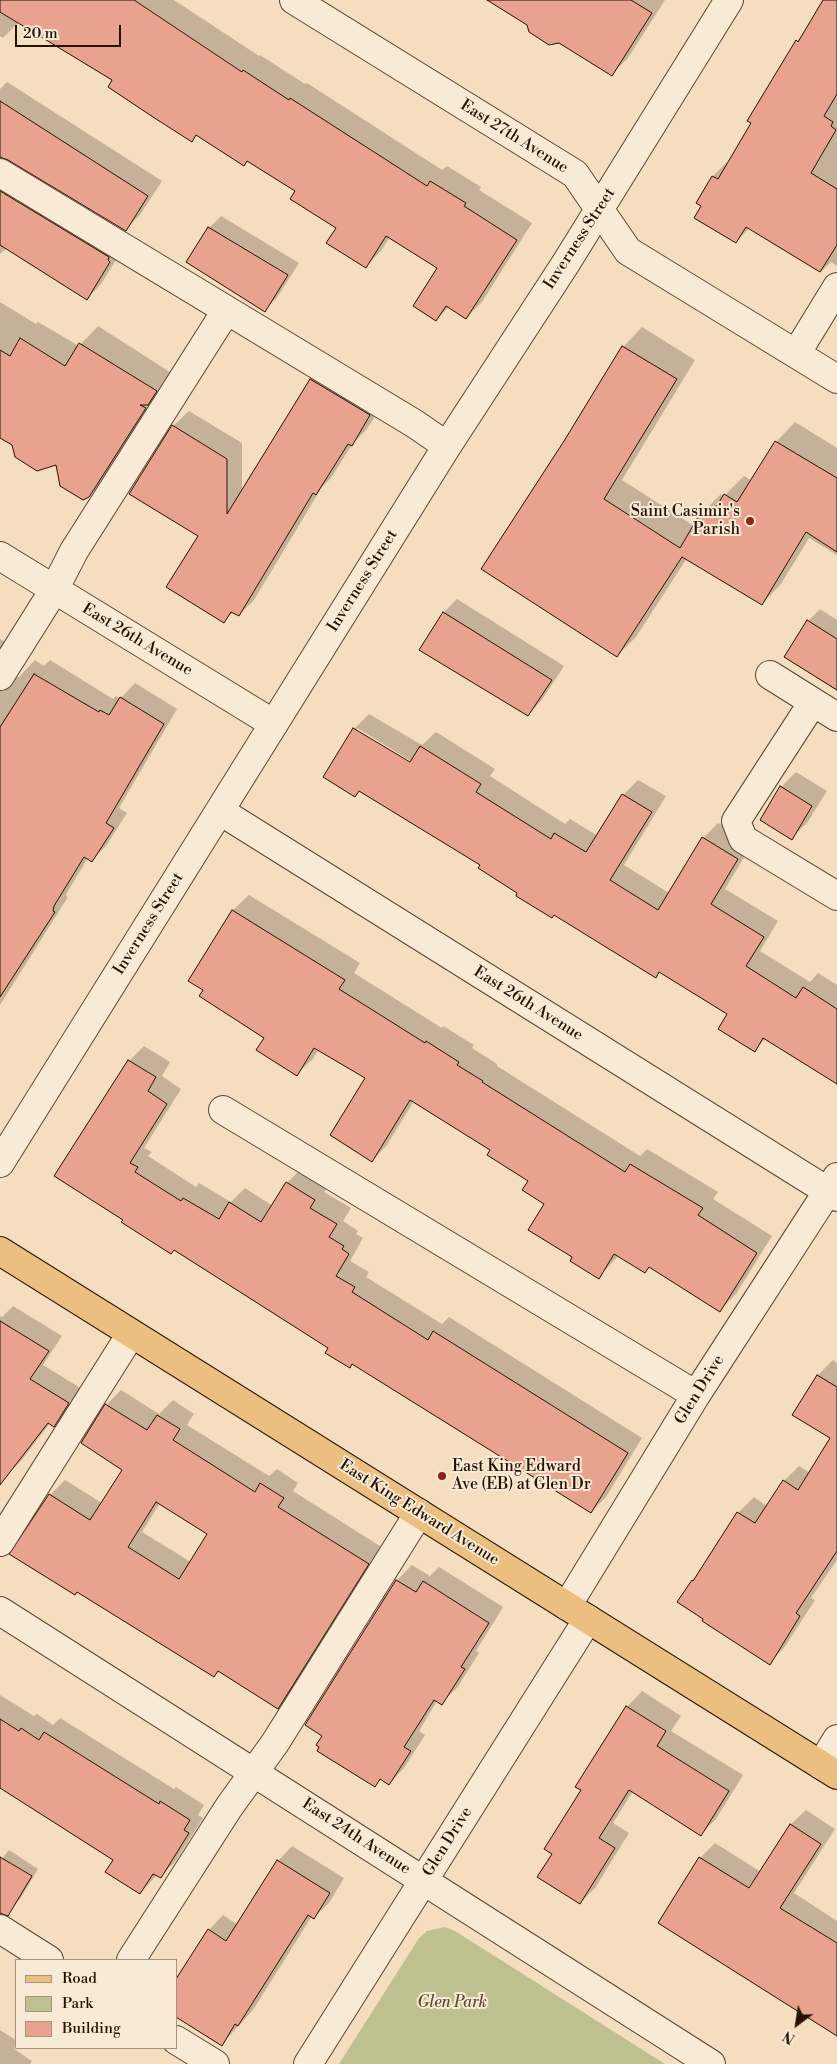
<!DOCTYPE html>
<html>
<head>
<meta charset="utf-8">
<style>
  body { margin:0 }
  #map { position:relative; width:837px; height:2064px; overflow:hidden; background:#f5debf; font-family:"Libre Bodoni",serif }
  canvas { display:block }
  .legend { position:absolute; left:15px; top:1959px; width:162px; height:90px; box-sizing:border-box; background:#f8ead5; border:1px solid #a49481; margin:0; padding:6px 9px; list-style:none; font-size:15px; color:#251204 }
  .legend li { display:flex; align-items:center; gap:10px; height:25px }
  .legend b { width:25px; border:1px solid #a49481 }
  .north { position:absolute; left:772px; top:1999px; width:50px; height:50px; -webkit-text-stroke:4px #f8ead5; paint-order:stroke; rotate:211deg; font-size:14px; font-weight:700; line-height:20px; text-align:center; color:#251204 }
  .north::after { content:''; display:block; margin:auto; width:18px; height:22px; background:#251204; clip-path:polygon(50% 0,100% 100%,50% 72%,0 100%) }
  .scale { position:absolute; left:15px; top:25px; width:106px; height:22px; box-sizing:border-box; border:2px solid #251204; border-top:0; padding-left:6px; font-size:15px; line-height:18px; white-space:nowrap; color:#251204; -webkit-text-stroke:4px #f8ead5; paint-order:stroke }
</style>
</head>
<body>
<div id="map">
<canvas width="837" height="2064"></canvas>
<ul class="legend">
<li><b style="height:6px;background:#eabf80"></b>Road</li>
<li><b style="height:14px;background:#bfc090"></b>Park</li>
<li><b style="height:14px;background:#e8a28d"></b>Building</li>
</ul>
<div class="north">N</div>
<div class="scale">20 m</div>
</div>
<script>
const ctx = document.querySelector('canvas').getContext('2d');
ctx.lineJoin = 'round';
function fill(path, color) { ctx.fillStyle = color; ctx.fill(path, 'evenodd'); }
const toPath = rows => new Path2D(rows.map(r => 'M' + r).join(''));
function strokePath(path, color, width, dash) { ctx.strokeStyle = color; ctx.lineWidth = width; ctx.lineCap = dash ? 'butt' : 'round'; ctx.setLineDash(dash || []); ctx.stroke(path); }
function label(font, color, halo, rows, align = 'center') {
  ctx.font = font + ' "Libre Bodoni",serif'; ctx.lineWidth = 4; ctx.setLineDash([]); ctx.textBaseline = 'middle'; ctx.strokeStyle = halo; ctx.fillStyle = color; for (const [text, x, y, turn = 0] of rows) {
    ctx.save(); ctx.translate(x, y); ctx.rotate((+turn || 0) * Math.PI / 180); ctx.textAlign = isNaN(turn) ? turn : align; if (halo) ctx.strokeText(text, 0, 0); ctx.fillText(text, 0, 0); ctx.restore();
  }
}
fill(toPath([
  [445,1927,455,1931,665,2064,339,2064,419,1938,427,1931]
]), '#bfc090');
fill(toPath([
  [0,0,174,0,259,56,260,55,305,84,307,83,442,170,447,166,481,187,479,190,532,223,482,302,466,318,449,307,436,320,438,268,390,237,381,251,366,266,337,227,297,191,248,160,197,135,192,140,113,80,19,22,3,38,0,36],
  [490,0,665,0,628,58,612,74],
  [825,0,837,0,837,266,831,262,822,271,750,228,736,241,697,203,713,176,727,162,729,163,753,123,749,120,797,41,805,33],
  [7,82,162,181,140,215,126,229,9,158,0,156,0,89],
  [0,166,124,247,101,284,87,299,7,248,0,254],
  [221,216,299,263,276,299,264,310,209,228],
  [0,302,36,324,38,322,79,346,98,326,173,374,107,478,89,496,57,463,13,444,0,437],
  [642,327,695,360,622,480,694,526,702,513,721,494,724,496,744,476,752,481,776,442,795,422,837,448,837,555,809,538,781,584,762,604,687,558,636,637,617,656,565,442,623,347],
  [326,364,385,400,367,429,353,443,331,478,322,487,254,600,239,615,233,612,224,621,199,536,131,493,173,426,189,411,242,443,242,492,311,379],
  [457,599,564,666,541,701,528,715,421,650,444,612],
  [820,609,837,620,837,691,785,657,808,621],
  [0,639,7,643,0,656],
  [35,660,44,666,50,660,113,699,116,696,120,699,135,683,177,709,119,808,127,813,106,846,92,860,88,858,68,891,66,896,68,897,0,1005,0,668,14,678,19,677],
  [369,714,422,745,436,732,495,769,490,776,565,824,570,819,598,836,623,795,638,780,666,796,624,865,669,893,703,838,718,823,752,844,725,889,778,921,760,951,810,982,818,973,837,985,837,1086,832,1079,766,1038,755,1050,729,1014,660,972,656,976,519,893,481,865,360,791,355,795,325,777,354,729],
  [357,728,416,764,415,766,357,731],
  [796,772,827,791,807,823,791,838,781,787],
  [249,895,360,963,354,973,442,1028,443,1026,474,1045,472,1048,497,1064,497,1066,640,1156,647,1149,718,1192,713,1199,772,1236,736,1294,720,1310,650,1267,645,1272,619,1255,599,1277,574,1257,546,1204,530,1180,492,1149,414,1101,387,1145,372,1161,367,1078,319,1049,313,1059,297,1074,265,1037,189,980,233,910],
  [144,1046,170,1062,162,1076,181,1089,144,1148,152,1152,148,1156,196,1187,199,1183,231,1202,245,1188,273,1206,287,1183,302,1168,329,1185,324,1192,351,1208,343,1221,358,1231,356,1234,363,1238,350,1261,369,1272,366,1277,442,1324,449,1317,642,1438,606,1497,591,1512,353,1363,350,1367,329,1347,56,1176,129,1061],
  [13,1306,62,1336,43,1365,82,1389,68,1411,54,1425,50,1423,21,1461,7,1475,0,1469,0,1316,2,1317],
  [833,1360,837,1363,837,1560,811,1598,815,1600,784,1648,769,1663,693,1581,700,1574,738,1513,754,1497,768,1507,784,1481,799,1466,810,1473,832,1438,794,1414,818,1375],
  [121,1390,159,1414,173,1400,194,1414,187,1425,269,1476,277,1469,298,1483,293,1491,383,1548,293,1692,278,1707,219,1670,214,1675,50,1495,65,1480,102,1503,124,1469,82,1443,106,1405],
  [160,1503,209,1534,191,1562,142,1532],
  [412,1565,430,1576,439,1567,503,1607,476,1651,479,1653,457,1688,441,1703,437,1701,419,1731,425,1735,404,1768,389,1784,381,1779,374,1786,397,1580],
  [642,1691,681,1716,671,1731,743,1775,716,1819,701,1834,633,1791,613,1823,629,1833,595,1888,580,1903,554,1853,583,1790,577,1786,627,1707],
  [0,1695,34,1716,37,1714,53,1725,60,1718,174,1789,176,1787,204,1805,198,1815,203,1818,175,1862,160,1877,157,1875,140,1893,115,1859,0,1786],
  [806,1810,835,1829,794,1893,837,1921,837,2035,700,1858,715,1843,761,1872,791,1824],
  [292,1846,344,1878,329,1903,314,1917,312,1916,253,2010,222,2044,209,1930,223,1915,238,1925,278,1861],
  [9,1850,38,1869,20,1899,12,1906,0,1899,0,1861],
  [0,2030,16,2040,14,2049,32,2061,30,2064,0,2064]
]), '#0003');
const building = toPath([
  [0,0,134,0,242,72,243,70,289,100,290,98,427,186,430,181,466,203,464,206,517,240,466,319,446,306,436,321,413,306,437,268,386,236,366,268,326,243,336,228,290,199,295,191,247,161,244,166,196,135,192,142,153,117,108,87,112,80,0,12,0,0],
  [487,0,631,0,652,13,612,76,559,43,549,45,529,32,527,25,487,0],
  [823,0,837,0,837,94,824,116,833,122,831,126,836,130,811,173,837,189,837,245,820,272,746,227,736,243,694,218,701,206,696,203,712,176,718,179,751,123,747,121,796,40,798,42,823,0],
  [0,101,148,196,126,231,8,160,0,157,0,101],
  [0,191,109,257,108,260,110,262,87,300,0,245,0,191],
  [208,227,288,275,265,312,186,262,208,227],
  [20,338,65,366,79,343,157,391,148,405,140,405,146,408,89,497,83,500,60,486,56,465,37,471,15,457,12,445,0,438,0,350,10,356,20,338],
  [622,346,677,379,604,499,680,548,701,512,710,517,724,494,737,502,775,441,837,478,837,552,806,532,762,605,682,557,617,657,481,569,564,441,622,346],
  [310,379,370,415,352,446,348,444,316,495,313,493,239,616,231,612,224,623,166,587,198,536,129,494,172,425,227,459,227,514,310,379],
  [443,612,552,680,528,716,419,650,443,612],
  [807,620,837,639,837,690,784,657,807,620],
  [34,674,99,712,100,710,109,715,120,697,164,724,106,823,114,828,92,862,84,857,54,906,53,911,55,912,0,997,0,727,34,674],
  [353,728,410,762,420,746,481,784,476,792,551,839,554,833,586,852,622,794,652,812,610,880,658,910,702,837,738,859,711,904,764,937,746,966,796,998,803,987,837,1009,837,1084,763,1038,755,1052,718,1029,727,1014,659,972,656,978,554,915,552,918,516,896,517,893,478,868,480,865,359,791,355,797,323,777,353,728],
  [780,786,812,806,792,840,760,820,780,786],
  [232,910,345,980,339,989,425,1043,426,1041,459,1062,457,1065,483,1081,482,1082,625,1172,630,1164,703,1208,698,1215,757,1253,720,1312,649,1267,645,1273,614,1254,599,1279,570,1261,572,1257,528,1230,544,1204,522,1190,528,1181,487,1155,490,1150,410,1100,372,1162,330,1135,365,1078,314,1048,297,1076,256,1050,264,1038,199,996,203,990,188,981,232,910],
  [128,1060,156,1077,148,1091,167,1104,130,1163,138,1167,135,1172,181,1201,183,1198,219,1219,229,1202,261,1222,286,1182,315,1200,310,1208,337,1224,329,1237,344,1246,342,1249,349,1254,336,1276,355,1287,352,1292,428,1340,433,1331,628,1453,591,1513,352,1364,350,1368,325,1353,328,1348,174,1250,171,1254,121,1222,123,1220,54,1176,128,1060],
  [0,1321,49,1351,30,1379,69,1403,54,1427,48,1423,0,1485,0,1321],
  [817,1375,837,1387,837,1551,796,1613,800,1616,770,1665,702,1621,703,1619,677,1602,692,1580,693,1581,737,1512,755,1523,783,1480,798,1490,830,1438,792,1415,817,1375],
  [105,1404,147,1430,157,1415,180,1429,173,1440,255,1492,260,1483,284,1498,278,1507,369,1564,278,1709,218,1671,214,1677,77,1592,75,1595,9,1554,49,1494,90,1520,122,1470,81,1443,105,1404],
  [156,1502,207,1534,179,1579,128,1547,156,1502],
  [396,1580,416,1592,423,1581,489,1623,461,1667,465,1669,442,1705,434,1700,404,1747,411,1751,389,1785,380,1779,375,1787,317,1751,319,1747,316,1745,322,1736,305,1725,396,1580],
  [626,1706,666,1731,657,1746,729,1791,701,1836,629,1790,599,1838,615,1848,580,1904,537,1877,552,1854,544,1849,581,1790,575,1787,626,1706],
  [0,1719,19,1731,21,1728,39,1740,44,1732,159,1804,160,1801,190,1820,184,1830,189,1833,161,1878,153,1874,140,1894,105,1872,113,1860,0,1788,0,1719],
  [790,1824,821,1844,780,1908,837,1943,837,2036,658,1923,699,1857,749,1888,790,1824],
  [0,1857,32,1876,8,1916,0,1913,0,1857],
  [277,1860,330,1893,314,1919,308,1915,238,2026,235,2024,222,2046,176,2017,176,1979,208,1929,226,1941,277,1860]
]);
fill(building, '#e8a28d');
strokePath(building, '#251204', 1);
const minor = toPath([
  [294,0,575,174,628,251,837,379],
  [0,173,415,424,447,446],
  [796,354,837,287],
  [0,556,274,724],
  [770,675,813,702],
  [0,676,54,590,74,551,226,311],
  [837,717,813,702,736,821,743,839,837,896],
  [220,811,837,1197],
  [223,1110,696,1395],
  [0,1163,447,446,566,263,729,0],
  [0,1542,131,1334],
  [567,1606,696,1395,837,1177],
  [0,1611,711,2064],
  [821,1765,837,1739],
  [0,1929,49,1960],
  [131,1960,229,1807,275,1743,419,1513],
  [176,2040,215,2064],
  [308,2064,588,1619]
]);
const major = toPath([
  [0,1251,837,1775]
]);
strokePath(minor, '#594533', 30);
strokePath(major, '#251204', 30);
strokePath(minor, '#f8ead5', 28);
strokePath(major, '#eabf80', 28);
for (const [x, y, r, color] of [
  [750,521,5,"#8f2418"],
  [442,1476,5,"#8f2418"]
]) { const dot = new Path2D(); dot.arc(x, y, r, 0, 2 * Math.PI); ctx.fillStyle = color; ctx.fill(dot); strokePath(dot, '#f8ead5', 2); }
label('16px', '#251204', '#f8ead5', [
  ["East 27th Avenue",514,137,32],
  ["Inverness Street",580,239,-57],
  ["Inverness Street",363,581,-58],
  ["East 26th Avenue",137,640,31],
  ["Inverness Street",149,924,-58],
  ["East 26th Avenue",528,1004,32],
  ["Glen Drive",700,1390,-58],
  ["East King Edward Avenue",419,1513,32],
  ["East 24th Avenue",356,1837,33],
  ["Glen Drive",448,1842,-58]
]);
label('16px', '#251204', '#f8ead5', [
  ["Saint Casimir's",740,512],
  ["Parish",740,530],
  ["East King Edward",452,1467,"left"],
  ["Ave (EB) at Glen Dr",452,1485,"left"]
], 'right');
label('italic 16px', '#5b4f35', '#f8ead5', [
  ["Glen Park",452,2003]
]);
</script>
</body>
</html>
